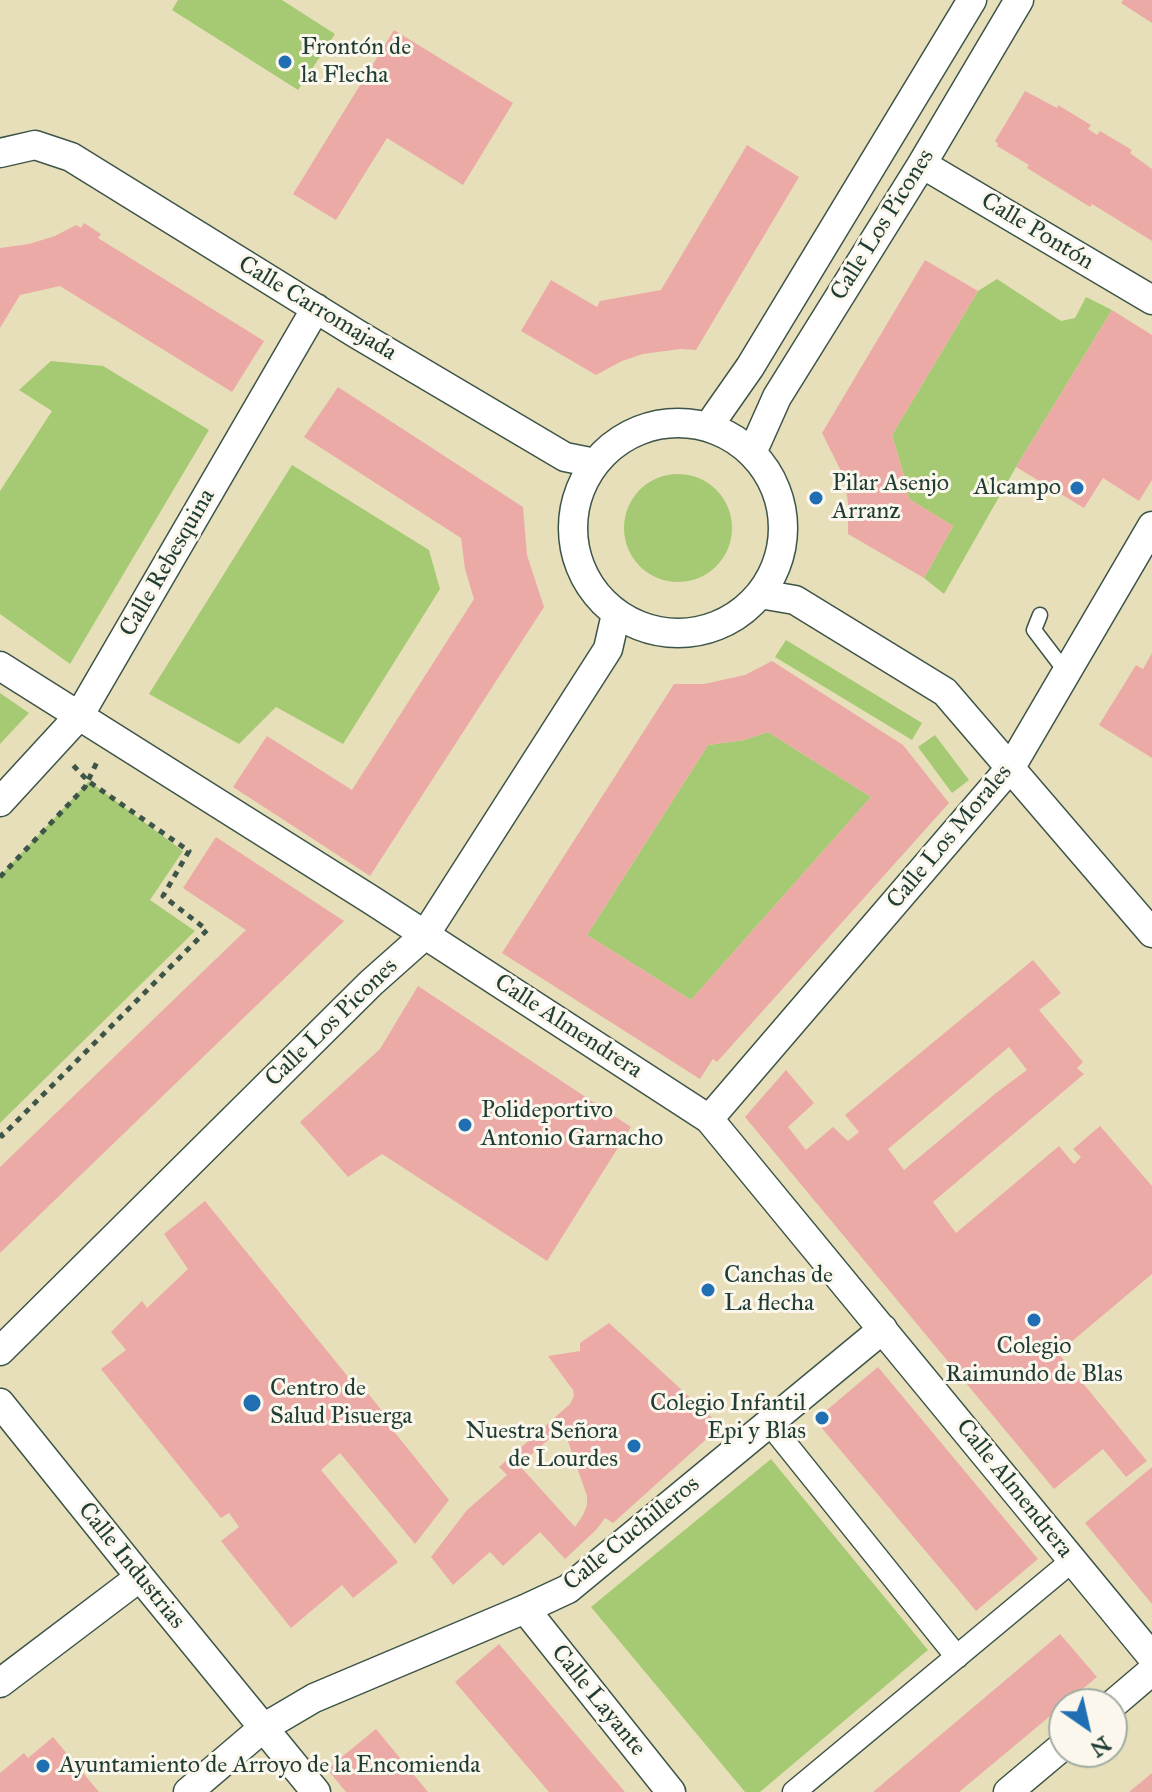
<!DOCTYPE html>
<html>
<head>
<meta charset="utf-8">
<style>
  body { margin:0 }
  #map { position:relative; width:1152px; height:1792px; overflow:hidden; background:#e7dfb9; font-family:"IM FELL Great Primer",serif }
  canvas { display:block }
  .north { position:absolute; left:1048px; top:1688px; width:80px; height:80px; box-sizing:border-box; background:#fbf7ec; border:2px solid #a3ada2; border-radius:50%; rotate:146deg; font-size:22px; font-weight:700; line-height:32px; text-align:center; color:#1f3d34 }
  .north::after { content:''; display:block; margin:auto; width:28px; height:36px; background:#1f6fb2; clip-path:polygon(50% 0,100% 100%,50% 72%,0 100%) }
</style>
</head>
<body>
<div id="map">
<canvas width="1152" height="1792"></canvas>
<div class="north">N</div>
</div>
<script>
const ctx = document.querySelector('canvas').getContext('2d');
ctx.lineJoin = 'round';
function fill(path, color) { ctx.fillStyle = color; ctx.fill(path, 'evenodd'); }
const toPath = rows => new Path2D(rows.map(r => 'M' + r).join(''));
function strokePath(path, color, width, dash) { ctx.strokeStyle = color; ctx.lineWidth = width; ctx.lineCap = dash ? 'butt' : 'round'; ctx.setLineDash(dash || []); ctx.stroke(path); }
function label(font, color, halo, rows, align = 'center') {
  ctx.font = font + ' "IM FELL Great Primer",serif'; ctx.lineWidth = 6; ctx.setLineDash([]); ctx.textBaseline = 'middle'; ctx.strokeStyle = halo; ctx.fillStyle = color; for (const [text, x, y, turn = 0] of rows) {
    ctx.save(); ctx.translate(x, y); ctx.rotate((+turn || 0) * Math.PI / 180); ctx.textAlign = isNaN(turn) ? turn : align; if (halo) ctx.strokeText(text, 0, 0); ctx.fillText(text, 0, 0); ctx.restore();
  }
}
fill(toPath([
  [178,0,282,0,335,34,298,90,172,10],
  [997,279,1061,321,1075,318,1086,297,1112,310,1016,467,944,594,924,578,953,526,909,499,906,483,892,435,978,291],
  [51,361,103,366,209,430,70,664,0,614,0,491,52,411,19,390],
  [292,465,429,550,440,589,343,744,276,707,239,744,149,694],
  '624 528a54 54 0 1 1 108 0a54 54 0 1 1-108 0Z',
  [786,640,922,723,912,740,775,657],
  [0,693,29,713,0,744],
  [768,732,871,797,691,1000,587,935,708,745,744,740],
  [935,735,969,780,952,793,918,747],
  [89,781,183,851,150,900,195,931,0,1123,0,876],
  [771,1459,928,1650,760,1792,745,1792,591,1607]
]), '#a6ca73');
fill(toPath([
  [1123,0,1152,0,1152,23,1121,3],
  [394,30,513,103,463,185,387,138,336,220,293,194],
  [1025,91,1057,108,1058,105,1091,125,1088,129,1097,135,1100,131,1132,150,1130,153,1152,169,1152,241,1092,204,1090,207,1027,168,1029,165,997,146,998,144,995,141],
  [747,145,799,177,696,350,680,349,643,354,622,361,596,375,521,331,551,280,597,307,600,301,661,290],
  [84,223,101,234,98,238,264,341,232,392,60,286,20,295,0,328,0,248,29,244,55,236,76,225,81,228],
  [925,260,978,291,892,435,906,483,909,499,953,526,924,578,848,534,848,503,845,484,840,469,822,433],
  [1112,310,1152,335,1152,480,1139,501,1103,478,1084,508,1016,467],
  [338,387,523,507,527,555,544,607,370,876,233,787,267,736,352,790,474,599,465,569,461,538,304,437],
  [1152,653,1152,758,1099,725,1136,665,1143,669],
  [772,661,903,745,949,803,717,1062,713,1059,700,1079,502,953,674,684,704,684,745,675],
  [768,732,871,797,691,1000,587,935,708,745,744,740],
  [216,837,344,921,0,1253,0,1167,246,930,183,888],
  [1033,960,1061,993,1039,1010,1083,1062,1077,1068,1084,1074,933,1202,956,1233,1059,1146,1074,1164,1081,1157,1073,1149,1100,1126,1152,1186,1152,1274,1058,1353,1147,1461,1126,1477,1103,1449,1054,1489,745,1117,786,1070,814,1103,788,1127,806,1150,833,1127,848,1141,859,1132,845,1115],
  [1009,1047,1027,1070,996,1093,904,1170,888,1149],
  [418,986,631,1127,547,1261,382,1154,348,1177,300,1122,380,1049],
  [205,1201,358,1389,362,1386,387,1417,384,1419,449,1500,415,1544,340,1453,321,1470,398,1562,353,1598,342,1585,291,1628,221,1541,239,1527,229,1513,221,1518,101,1369,126,1350,111,1332,142,1301,147,1308,188,1269,164,1234],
  [609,1323,721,1426,613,1523,605,1518,596,1530,565,1559,540,1532,503,1566,490,1552,453,1585,431,1557,467,1510,507,1475,499,1467,570,1404,574,1396,573,1390,548,1356,580,1351,580,1343],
  [563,1427,587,1496,587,1505,583,1515,575,1527,519,1465],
  [878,1367,1038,1559,976,1611,815,1420],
  [1152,1467,1152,1604,1085,1523],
  [1060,1634,1097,1677,959,1792,873,1792],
  [499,1644,625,1792,549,1792,455,1682],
  [376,1729,428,1792,346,1792,327,1769],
  [53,1737,99,1792,0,1792,0,1773,24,1753,28,1758],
  [1152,1773,1152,1792,1129,1792]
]), '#ecaaa7');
const service = toPath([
  [1040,615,1034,630,1066,672]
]);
const pedestrian = toPath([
  [769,1423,957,1657],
  [794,1792,1073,1560]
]);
const minor = toPath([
  [0,153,35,145,71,157,357,334,565,457,595,463],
  [922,164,1152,300],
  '573 528a105 105 0 1 1 210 0a105 105 0 1 1-210 0Z',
  [708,427,750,367,972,0],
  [752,453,777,397,922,164,1019,0],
  [760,594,795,600,945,692,1152,933],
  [0,666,373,901,709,1119,1152,1657],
  [0,802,79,716,316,308],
  [709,1119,1011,767,1152,526],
  [0,1351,371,983,425,935,608,649,616,614],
  [0,1403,140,1577,316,1792],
  [525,1609,671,1792],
  [0,1683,140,1577],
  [1112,1705,1152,1671],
  [188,1792,263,1728,314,1698,525,1609,568,1589,883,1329],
  [1008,1792,1064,1745]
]);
strokePath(service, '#3d5548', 17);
strokePath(pedestrian, '#3d5548', 25);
strokePath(minor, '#3d5548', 31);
strokePath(toPath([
  [0,877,85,787,97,762],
  [0,1133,2,1136,207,930,163,896,189,851,88,781,72,764]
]), '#3d5548', 5, [6, 6]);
strokePath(service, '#fff', 14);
strokePath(pedestrian, '#fff', 22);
strokePath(minor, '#fff', 28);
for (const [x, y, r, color] of [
  [285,62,8,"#1f6fb2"],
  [1077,488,8,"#1f6fb2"],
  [816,498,8,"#1f6fb2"],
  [465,1125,8,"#1f6fb2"],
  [708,1290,8,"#1f6fb2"],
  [1034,1320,8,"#1f6fb2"],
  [252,1403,10,"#1f6fb2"],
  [822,1418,8,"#1f6fb2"],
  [634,1446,8,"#1f6fb2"],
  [43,1766,8,"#1f6fb2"]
]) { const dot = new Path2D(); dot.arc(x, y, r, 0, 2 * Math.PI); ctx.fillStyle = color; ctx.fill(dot); strokePath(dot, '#fbf7ec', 3); }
label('24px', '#1f3d34', '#fbf7ec', [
  ["Frontón de",301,48],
  ["la Flecha",301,76],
  ["Pilar Asenjo",832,484],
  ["Arranz",832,512],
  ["Alcampo",1061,488,"right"],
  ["Polideportivo",481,1111],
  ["Antonio Garnacho",481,1139],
  ["Canchas de",724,1276],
  ["La flecha",724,1304],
  ["Colegio",1034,1347,"center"],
  ["Raimundo de Blas",1034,1375,"center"],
  ["Centro de",270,1389],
  ["Salud Pisuerga",270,1417],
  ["Colegio Infantil",806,1404,"right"],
  ["Epi y Blas",806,1432,"right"],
  ["Nuestra Señora",618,1432,"right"],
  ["de Lourdes",618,1460,"right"],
  ["Ayuntamiento de Arroyo de la Encomienda",59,1766]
], 'left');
label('24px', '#1f3d34', '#fbf7ec', [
  ["Calle Los Picones",883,225,-58],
  ["Calle Pontón",1037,232,31],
  ["Calle Carromajada",317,309,31],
  ["Calle Rebesquina",168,563,-60],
  ["Calle Los Morales",950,837,-50],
  ["Calle Los Picones",332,1023,-44],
  ["Calle Almendrera",568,1027,33],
  ["Calle Almendrera",1014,1489,51],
  ["Calle Cuchilleros",632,1534,-39],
  ["Calle Industrias",131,1566,51],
  ["Calle Layante",598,1701,51]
]);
</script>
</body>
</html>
